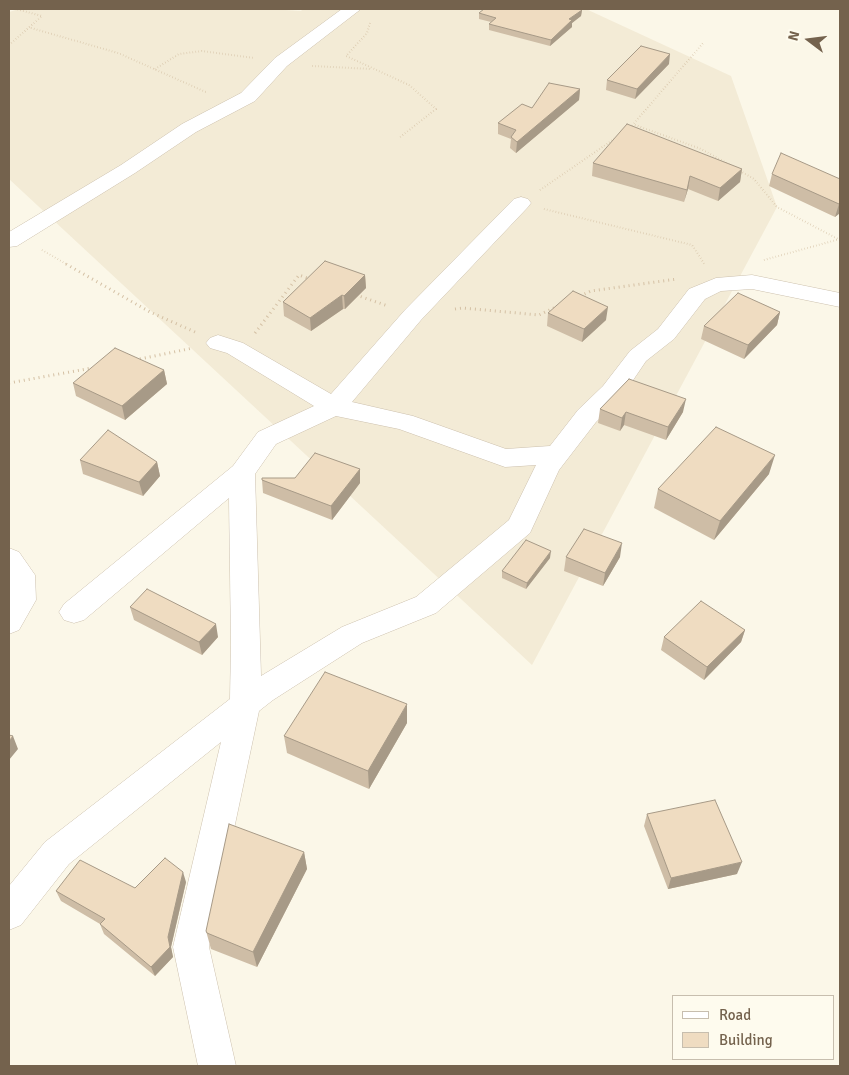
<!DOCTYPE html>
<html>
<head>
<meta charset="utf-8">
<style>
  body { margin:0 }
  #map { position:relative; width:849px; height:1075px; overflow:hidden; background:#fbf7e8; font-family:Signika,sans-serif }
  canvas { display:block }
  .frame { position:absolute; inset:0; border:10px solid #74624d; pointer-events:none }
  .legend { position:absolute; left:672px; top:995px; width:162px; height:65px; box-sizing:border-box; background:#fefbee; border:1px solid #c7beae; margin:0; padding:6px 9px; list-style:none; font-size:15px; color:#74624d }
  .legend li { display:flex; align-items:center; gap:10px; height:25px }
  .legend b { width:25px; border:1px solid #c7beae }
  .north { position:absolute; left:784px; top:15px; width:50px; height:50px; -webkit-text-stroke:4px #fefbee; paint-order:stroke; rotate:285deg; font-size:14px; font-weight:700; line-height:20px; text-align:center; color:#74624d }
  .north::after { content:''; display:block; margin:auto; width:18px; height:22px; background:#74624d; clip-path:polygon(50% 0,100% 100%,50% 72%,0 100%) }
</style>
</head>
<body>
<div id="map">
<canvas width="849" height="1075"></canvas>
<div class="frame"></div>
<ul class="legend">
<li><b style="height:6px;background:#fff"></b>Road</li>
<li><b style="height:14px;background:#efdcc1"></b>Building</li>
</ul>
<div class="north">N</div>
</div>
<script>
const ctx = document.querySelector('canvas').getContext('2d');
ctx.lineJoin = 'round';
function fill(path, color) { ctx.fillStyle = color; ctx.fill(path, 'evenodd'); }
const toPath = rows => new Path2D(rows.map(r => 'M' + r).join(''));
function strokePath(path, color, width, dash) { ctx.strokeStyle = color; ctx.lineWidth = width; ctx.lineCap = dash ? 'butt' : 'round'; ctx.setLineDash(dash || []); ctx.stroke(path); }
fill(toPath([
  [19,9,270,9,301,11,303,9,586,9,731,76,777,207,532,665,9,179,9,12]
]), '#f3ebd6');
const minor = toPath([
  [342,9,361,9,287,66,255,101,196,132,135,173,17,246,9,247,9,232,121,165,182,124,241,93,275,58,342,9],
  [521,197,528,199,531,203,528,207,421,320,352,402,413,416,506,449,550,446,578,410,603,386,630,351,658,329,689,289,716,278,752,275,840,293,840,307,752,289,721,291,705,299,674,339,646,361,621,398,596,422,559,470,530,533,436,613,362,643,273,700,259,711,209,947,236,1066,198,1066,173,947,221,742,69,864,21,925,9,930,9,886,45,842,230,699,231,645,229,498,84,620,74,623,64,620,59,612,64,604,233,466,258,432,314,406,227,353,210,348,206,343,210,338,218,335,243,343,331,394,405,310,514,199,521,197],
  [336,416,399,429,505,467,536,465,509,520,416,597,342,627,261,676,255,474,276,444,336,416],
  [9,548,19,552,35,575,36,600,19,630,9,634,9,548]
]);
strokePath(minor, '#cdc1ae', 1);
strokePath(toPath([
  [370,23,367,33,346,56,409,85,436,109,399,138],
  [31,28,118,53,208,93],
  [9,45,42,16,16,9],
  [312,66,371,69],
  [155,69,179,54,202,51,254,58],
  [635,125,701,149,730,165],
  [630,128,704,42],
  [740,171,754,179,777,207,838,239],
  [540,190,617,137],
  [544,209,692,245,705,265],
  [42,250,68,265],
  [764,260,840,239]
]), '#d4c0a4', 2, [0.5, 2.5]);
strokePath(toPath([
  [66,264,150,312,195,332],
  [356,295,388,306],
  [580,296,591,291,677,279],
  [455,309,463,308,539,315,556,307],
  [255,333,299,275,310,279],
  [135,360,193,348],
  [9,383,92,368]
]), '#d4c0a4', 3, [1, 4]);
fill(minor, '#fff');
fill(toPath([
  [582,10,581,16,572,23,572,27,550,46,489,30,489,24,491,22,479,19,479,13],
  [669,64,635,99,606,90,607,80],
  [580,89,579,100,516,153,510,148,511,139,498,134,498,123,532,108],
  [593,163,742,169,740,182,718,201,688,189,684,202,592,176],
  [772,174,840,179,840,213,835,217,769,186],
  [365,275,366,288,345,309,343,309,311,331,284,316,283,302],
  [780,312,777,325,744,359,701,339,704,326],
  [548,313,606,320,582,342,547,326],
  [164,370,167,384,125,420,76,396,73,383],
  [600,409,683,412,666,440,624,425,620,431,598,423],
  [80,460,157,462,160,476,143,496,83,474],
  [360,469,360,483,332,520,263,493,262,480,295,478],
  [769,474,714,540,654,508,658,489],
  [566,557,620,557,603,586,564,571],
  [550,558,526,589,502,578,502,571],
  [130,607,218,637,202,655,134,620],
  [745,630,741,642,704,680,661,650,664,637],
  [407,723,369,789,287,753,284,736],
  [647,814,737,874,668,889,644,826],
  [304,852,307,869,257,967,211,949,206,931],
  [186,882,171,947,173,957,155,976,104,934,100,924,61,901,56,891,135,888]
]), '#cebda6');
fill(toPath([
  [582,10,581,16,572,23,572,27,550,46,551,40,569,19],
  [670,54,669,64,635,99,637,89],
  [580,89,579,100,516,153,517,142],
  [742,169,740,182,718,201,720,188],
  [690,176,688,189,684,202,687,190],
  [840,202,840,213,835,217,839,204],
  [365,275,366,288,345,309,344,296],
  [342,295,343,309,311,331,310,318],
  [608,307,606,320,582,342,584,329],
  [780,312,777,325,744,359,748,345],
  [164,370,167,384,125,420,122,406],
  [686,399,683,412,666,440,668,427],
  [626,412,624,425,620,431,622,418],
  [775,455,769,474,714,540,720,521],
  [157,462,160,476,143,496,139,482],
  [360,469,360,483,332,520,331,506],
  [622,543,620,557,603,586,605,573],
  [551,551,550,558,526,589,527,583],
  [216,624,218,637,202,655,199,642],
  [745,630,741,642,704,680,707,667],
  [407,704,407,723,369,789,368,771],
  [13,736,18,749,9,760,9,741],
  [304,852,307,869,257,967,253,952],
  [742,862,737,874,668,889,671,878],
  [183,872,186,882,171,947,173,957,155,976,151,967]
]), '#a79a87');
const building = toPath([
  [484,9,579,9,582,10,569,19,572,20,551,40,489,24,496,18,479,13,484,9],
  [641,46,670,54,637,89,607,80,641,46],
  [549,83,580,89,517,142,511,137,516,130,498,123,522,104,532,108,549,83],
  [627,124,742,169,720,188,690,176,687,190,593,163,627,124],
  [781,153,840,179,840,202,839,204,772,174,781,153],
  [325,261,365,275,344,296,342,295,310,318,283,302,325,261],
  [573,291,608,307,584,329,548,313,573,291],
  [738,293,780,312,748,345,704,326,738,293],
  [115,348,164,370,122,406,73,383,115,348],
  [629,379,686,399,668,427,626,412,622,418,600,409,629,379],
  [716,427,775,455,720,521,658,489,716,427],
  [108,430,157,462,139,482,80,460,108,430],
  [315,453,360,469,331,506,262,480,262,478,295,478,315,453],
  [584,529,622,543,605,573,566,557,584,529],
  [526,540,551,551,527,583,502,571,526,540],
  [147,589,216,624,199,642,130,607,147,589],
  [701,601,745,630,707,667,664,637,701,601],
  [325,672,407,704,368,771,284,736,325,672],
  [9,735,13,736,9,741,9,735],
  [715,800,742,862,671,878,647,814,715,800],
  [229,824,304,852,253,952,207,933,206,931,229,824],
  [165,858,183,872,168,937,170,947,151,967,100,924,105,919,56,891,80,860,135,888,165,858]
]);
fill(building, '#efdcc1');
strokePath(building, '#a79a87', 1);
</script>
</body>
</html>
